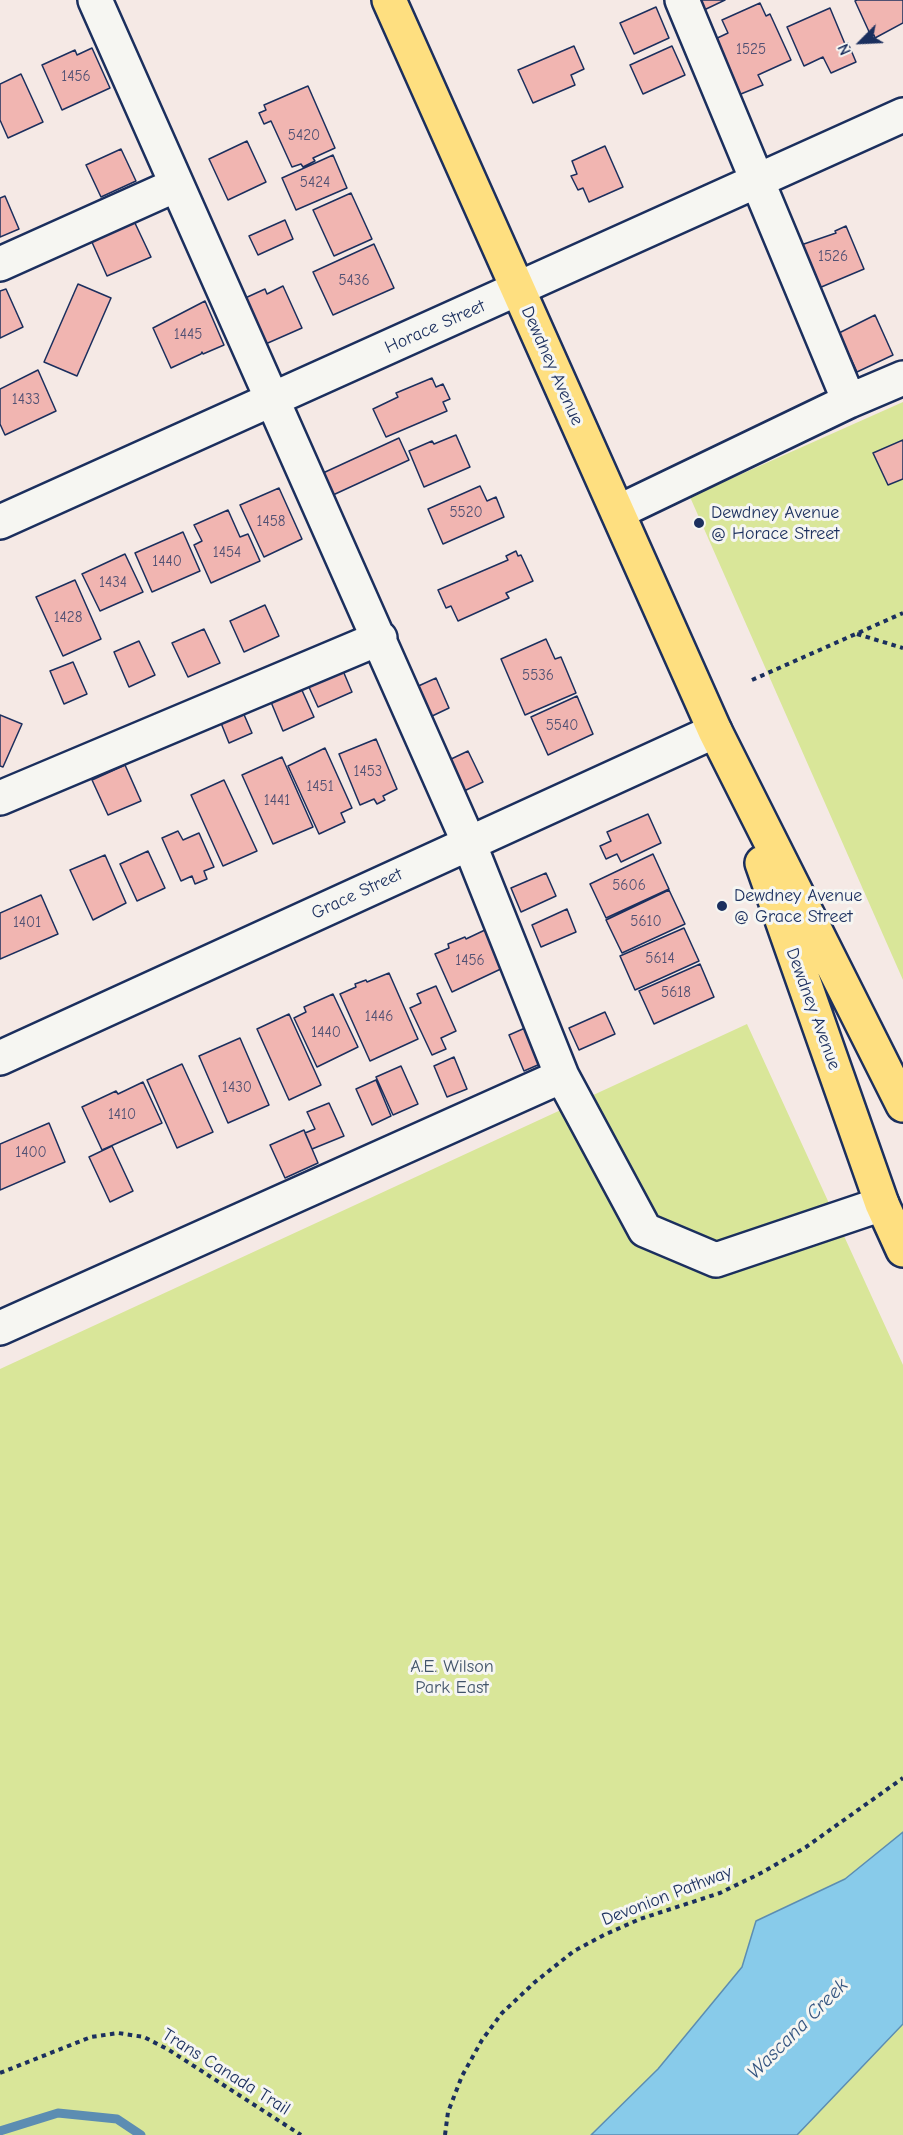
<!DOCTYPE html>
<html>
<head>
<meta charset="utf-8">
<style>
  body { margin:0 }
  #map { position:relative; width:903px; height:2135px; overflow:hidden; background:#f5e9e5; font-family:"Comic Neue",sans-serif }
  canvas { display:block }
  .north { position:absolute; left:831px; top:12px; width:60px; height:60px; -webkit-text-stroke:4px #f6f6f2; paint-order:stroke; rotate:246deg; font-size:16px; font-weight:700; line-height:24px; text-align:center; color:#1b2f5e }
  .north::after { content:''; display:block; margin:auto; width:21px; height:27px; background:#1b2f5e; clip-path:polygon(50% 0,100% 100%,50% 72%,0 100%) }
</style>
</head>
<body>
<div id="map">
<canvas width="903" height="2135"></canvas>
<div class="north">N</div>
</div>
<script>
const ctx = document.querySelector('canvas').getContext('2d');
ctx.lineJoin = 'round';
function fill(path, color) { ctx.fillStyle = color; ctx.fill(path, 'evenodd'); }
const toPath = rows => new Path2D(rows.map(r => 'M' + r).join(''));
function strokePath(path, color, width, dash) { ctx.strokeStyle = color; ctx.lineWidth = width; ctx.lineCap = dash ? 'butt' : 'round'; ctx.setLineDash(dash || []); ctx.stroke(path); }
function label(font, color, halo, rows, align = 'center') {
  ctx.font = font + ' "Comic Neue",sans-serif'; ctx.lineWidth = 6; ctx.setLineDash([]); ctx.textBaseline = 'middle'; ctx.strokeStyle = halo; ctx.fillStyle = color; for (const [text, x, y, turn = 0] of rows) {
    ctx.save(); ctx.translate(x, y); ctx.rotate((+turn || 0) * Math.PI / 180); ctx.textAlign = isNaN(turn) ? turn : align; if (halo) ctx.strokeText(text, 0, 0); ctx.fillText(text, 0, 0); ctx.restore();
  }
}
fill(toPath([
  [903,402,903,980,690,497],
  [747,1024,903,1365,903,2135,0,2135,0,1369]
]), '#d9e699');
const water = toPath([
  [903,1832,903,2024,797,2135,591,2135,658,2069,742,1967,756,1921,845,1879,903,1832]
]);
fill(water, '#88cbea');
strokePath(water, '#5c8db2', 1.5);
strokePath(toPath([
  [0,2131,58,2113,117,2119,141,2135]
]), '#5c8db2', 9);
const building = toPath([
  [699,0,725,0,704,10,699,0],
  [857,0,903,0,903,23,875,38,874,35,871,36,855,1,857,0],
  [760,3,766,16,770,14,791,60,758,75,763,85,736,96,711,41,728,33,722,20,760,3],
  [656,7,669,38,634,54,620,23,656,7],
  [830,8,845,44,848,43,856,62,831,73,823,57,804,66,787,27,830,8],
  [574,46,584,69,571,75,575,85,533,103,518,70,574,46],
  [672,46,685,75,643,94,630,65,672,46],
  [92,48,110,88,62,110,42,65,75,50,77,55,92,48],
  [21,74,43,122,8,138,0,120,0,84,21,74],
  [308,86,335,148,313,158,315,161,303,167,301,164,292,167,271,121,264,124,259,113,266,110,264,105,308,86],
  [247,141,266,182,228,200,209,159,247,141],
  [605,146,623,187,589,202,583,188,578,190,571,176,577,174,572,161,605,146],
  [121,149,136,181,101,197,86,165,121,149],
  [333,155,347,188,296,210,282,178,333,155],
  [351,193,372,239,334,256,313,210,351,193],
  [5,196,19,229,0,237,0,198,5,196],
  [285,220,293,239,258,255,249,236,285,220],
  [134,221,151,257,107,276,91,240,134,221],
  [846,226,864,269,819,288,801,245,836,233,835,231,846,226],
  [374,244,394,288,333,315,313,272,374,244],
  [78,284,111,298,77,376,44,362,78,284],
  [283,286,302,328,261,346,243,299,265,289,267,294,283,286],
  [6,289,23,327,0,338,0,291,6,289],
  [205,301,224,345,203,354,202,352,201,354,171,368,153,328,205,301],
  [875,315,893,355,857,372,839,333,875,315],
  [38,370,56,411,5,435,0,424,0,389,38,370],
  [432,378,436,387,443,384,450,399,443,402,447,411,386,437,373,409,398,397,396,393,432,378],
  [456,435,470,467,424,487,409,451,432,441,434,444,456,435],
  [399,438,409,460,333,495,323,473,399,438],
  [903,440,903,479,888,485,873,453,903,440],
  [480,486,487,501,496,497,504,517,443,544,428,509,480,486],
  [279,488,302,539,264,557,240,505,279,488],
  [228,510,240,537,248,534,260,561,211,583,194,545,202,541,194,525,228,510],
  [183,532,200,571,152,592,135,553,183,532],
  [516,551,518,556,521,555,533,581,506,593,509,598,458,621,451,606,446,608,438,590,508,560,506,556,516,551],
  [125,554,143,592,100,611,82,574,125,554],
  [75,580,101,639,63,656,36,597,75,580],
  [265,605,279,636,244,652,230,621,265,605],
  [204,629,220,663,188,677,172,643,204,629],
  [546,639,555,659,561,657,576,693,525,715,501,659,546,639],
  [139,641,155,675,129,687,114,652,139,641],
  [338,659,352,692,318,707,303,674,338,659],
  [73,662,87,694,64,704,50,671,73,662],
  [296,677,314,717,283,731,266,690,296,677],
  [436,678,449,708,428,718,414,688,436,678],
  [577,696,593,734,548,755,531,717,577,696],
  [239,703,252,733,229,743,217,713,239,703],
  [0,715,22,724,3,767,0,766,0,715],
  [376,739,397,789,383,796,385,800,377,804,374,799,360,805,339,754,376,739],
  [325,748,352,808,341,813,345,822,319,834,288,766,325,748],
  [468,751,483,782,462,792,447,761,468,751],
  [282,757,313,827,273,844,242,775,282,757],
  [125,765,141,801,108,815,92,780,125,765],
  [224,780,257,851,223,866,191,795,224,780],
  [648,814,661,843,621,862,617,854,606,859,600,846,611,841,607,832,648,814],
  [178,831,183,840,199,833,214,867,204,871,207,879,195,884,192,876,181,881,162,838,178,831],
  [148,851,165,888,137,901,120,864,148,851],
  [653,854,669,889,606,918,590,884,653,854],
  [105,855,126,903,93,920,70,870,105,855],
  [546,873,556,896,521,912,511,888,546,873],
  [669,890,685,924,622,953,606,920,669,890],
  [41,895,58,934,0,959,0,913,41,895],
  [567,909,576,932,541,947,532,925,567,909],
  [684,928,699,961,635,990,620,956,684,928],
  [487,929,505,967,452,992,435,954,449,948,448,944,465,937,466,939,487,929],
  [700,964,714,997,654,1024,639,991,700,964],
  [389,973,418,1039,370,1061,340,994,356,987,355,984,366,980,367,982,389,973],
  [436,986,456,1031,441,1038,446,1049,432,1055,410,1008,421,1003,417,994,436,986],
  [333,994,358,1047,317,1067,294,1018,306,1012,304,1007,333,994],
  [605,1012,615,1034,579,1050,569,1028,605,1012],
  [289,1014,321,1085,289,1100,257,1029,289,1014],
  [532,1025,547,1061,524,1071,509,1035,532,1025],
  [240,1038,269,1105,228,1123,199,1056,240,1038],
  [454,1057,467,1089,447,1097,434,1066,454,1057],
  [182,1064,213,1132,177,1148,147,1080,182,1064],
  [401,1066,418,1104,393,1115,376,1077,401,1066],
  [376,1080,391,1116,372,1125,356,1089,376,1080],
  [143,1082,162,1123,102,1150,82,1107,116,1091,118,1094,143,1082],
  [329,1103,344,1136,312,1149,305,1133,315,1129,307,1112,329,1103],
  [49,1123,65,1162,0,1190,0,1144,49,1123],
  [304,1130,318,1163,285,1178,270,1145,304,1130],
  [112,1146,133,1191,110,1202,89,1157,112,1146]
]);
fill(building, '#f1b5b1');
strokePath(building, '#1b2f5e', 1.5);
const minor = toPath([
  [95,0,469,843,562,1076,645,1230,716,1260,882,1204],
  [682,0,849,401],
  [0,264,176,185],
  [618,512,849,401,903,378],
  [0,522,903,115],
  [0,798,380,638],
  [0,1058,715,731],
  [0,1328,562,1076]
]);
const major = toPath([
  [389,0,715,731,903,1105],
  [762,863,882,1204,903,1250]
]);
strokePath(minor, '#1b2f5e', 38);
strokePath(major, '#1b2f5e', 38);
strokePath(toPath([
  [857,634,903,648],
  [752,680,903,613],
  [0,2073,91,2037,118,2033,144,2037,169,2050,301,2135],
  [445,2135,448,2112,462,2076,482,2040,502,2013,535,1982,574,1951,604,1935,640,1919,720,1893,763,1872,806,1847,903,1778]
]), '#1b2f5e', 4, [4.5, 4.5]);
strokePath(minor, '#f6f6f2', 33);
strokePath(major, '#fedf80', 33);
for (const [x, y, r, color] of [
  [699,523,6,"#1b2f5e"],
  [722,906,6,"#1b2f5e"]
]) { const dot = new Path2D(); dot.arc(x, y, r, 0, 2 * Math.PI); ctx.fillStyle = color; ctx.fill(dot); strokePath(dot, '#f6f6f2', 2); }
label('15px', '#505073', null, [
  ["1525",751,50],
  ["1456",76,77],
  ["5420",304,136],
  ["5424",315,183],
  ["1526",833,257],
  ["5436",354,281],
  ["1445",188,335],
  ["1433",26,400],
  ["5520",466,513],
  ["1458",271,522],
  ["1454",227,553],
  ["1440",167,562],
  ["1434",113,583],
  ["1428",68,618],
  ["5536",538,676],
  ["5540",562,726],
  ["1453",368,772],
  ["1451",320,787],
  ["1441",277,801],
  ["5606",629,886],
  ["5610",646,922],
  ["1401",27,923],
  ["5614",660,959],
  ["1456",470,961],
  ["5618",676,993],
  ["1446",379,1017],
  ["1440",326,1033],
  ["1430",237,1088],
  ["1410",122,1115],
  ["1400",31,1153]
]);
label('18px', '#1b2f5e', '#f6f6f2', [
  ["Horace Street",435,327,-24],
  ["Dewdney Avenue",552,366,66],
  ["Grace Street",357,894,-25],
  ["Dewdney Avenue",813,1009,70],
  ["Devonion Pathway",667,1896,-21],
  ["Trans Canada Trail",226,2072,32]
]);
label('18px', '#1b2f5e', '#f6f6f2', [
  ["Dewdney Avenue",711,513],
  ["@ Horace Street",711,534],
  ["Dewdney Avenue",734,896],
  ["@ Grace Street",734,917]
], 'left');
label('18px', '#41546a', '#f6f6f2', [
  ["A.E. Wilson",452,1667],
  ["Park East",452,1688]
]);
label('italic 20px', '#365681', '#f6f6f2', [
  ["Wascana Creek",798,2029,-45]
]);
</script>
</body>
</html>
